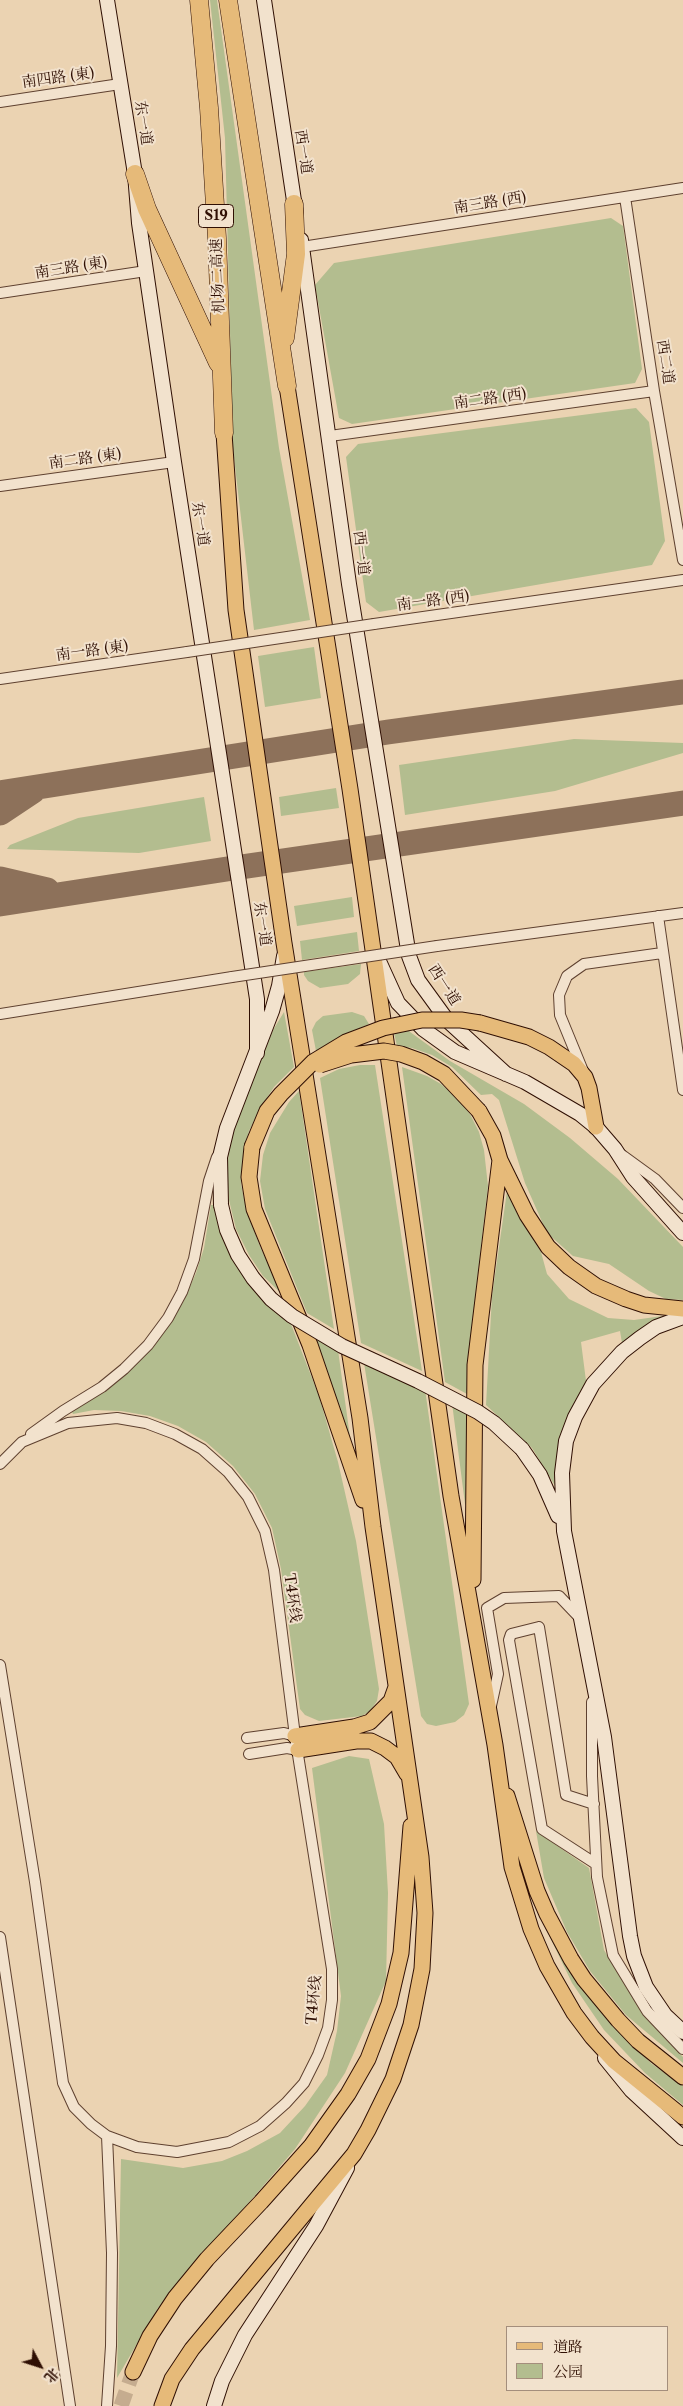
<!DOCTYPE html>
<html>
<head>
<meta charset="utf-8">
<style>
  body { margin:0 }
  #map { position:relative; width:683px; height:2406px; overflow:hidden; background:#ebd3b2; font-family:"Libre Caslon Text","Noto Serif SC",serif }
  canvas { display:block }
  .legend { position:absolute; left:506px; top:2326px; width:162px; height:65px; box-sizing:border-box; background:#f2e2cd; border:1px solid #a48e7c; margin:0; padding:6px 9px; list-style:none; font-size:15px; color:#2f0f03 }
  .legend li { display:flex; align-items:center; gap:10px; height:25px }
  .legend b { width:25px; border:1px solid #a48e7c }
  .north { position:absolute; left:15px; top:2341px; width:50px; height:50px; -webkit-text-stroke:4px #f2e2cd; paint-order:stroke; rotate:130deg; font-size:14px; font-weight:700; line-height:20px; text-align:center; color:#2f0f03 }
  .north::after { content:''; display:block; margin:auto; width:18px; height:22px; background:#2f0f03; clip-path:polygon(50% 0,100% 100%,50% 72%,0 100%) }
</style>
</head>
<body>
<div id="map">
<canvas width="683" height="2406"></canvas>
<ul class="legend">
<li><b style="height:6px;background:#e6ba79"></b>道路</li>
<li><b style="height:14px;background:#b3bd8f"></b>公园</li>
</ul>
<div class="north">北</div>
</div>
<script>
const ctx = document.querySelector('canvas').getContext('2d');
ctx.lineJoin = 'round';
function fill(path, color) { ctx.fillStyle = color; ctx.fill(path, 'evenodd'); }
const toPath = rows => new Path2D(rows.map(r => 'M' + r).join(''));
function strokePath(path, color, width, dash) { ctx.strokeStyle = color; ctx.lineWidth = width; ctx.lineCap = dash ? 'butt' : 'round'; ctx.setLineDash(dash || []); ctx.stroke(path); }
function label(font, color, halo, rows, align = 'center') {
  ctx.font = font + ' "Libre Caslon Text","Noto Serif SC",serif'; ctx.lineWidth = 4; ctx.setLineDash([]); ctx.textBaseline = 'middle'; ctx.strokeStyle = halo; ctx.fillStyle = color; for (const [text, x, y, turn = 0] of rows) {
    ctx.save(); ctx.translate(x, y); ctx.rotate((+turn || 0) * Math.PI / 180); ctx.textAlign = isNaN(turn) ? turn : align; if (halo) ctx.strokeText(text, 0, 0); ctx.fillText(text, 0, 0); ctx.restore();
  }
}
fill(toPath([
  [210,0,217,0,279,448,310,620,254,630,233,449,225,138],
  [611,218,623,226,642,369,635,383,352,424,339,418,315,285,334,263],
  [636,408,649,422,665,541,652,565,379,612,366,602,346,457,358,444],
  [314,647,321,698,265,707,258,656],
  [574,739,683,743,683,753,555,791,405,815,399,765],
  [336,788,339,808,281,816,279,797],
  [204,797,211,841,139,853,7,849,10,845,78,818],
  [352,897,354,917,297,926,294,906],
  [357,932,359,951,302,960,300,941],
  [361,964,360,974,348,984,320,988,308,981,304,975,304,972],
  [284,1012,294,1067,274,1087,261,1107,249,1131,244,1150,241,1184,247,1212,261,1249,284,1296,263,1276,249,1255,236,1229,229,1200,227,1174,229,1148,234,1126,273,1030],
  [352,1012,364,1016,369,1024,332,1041,316,1051,312,1030,316,1022,323,1016],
  [406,1029,450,1061,524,1104,570,1138,618,1179,683,1247,683,1300,666,1299,649,1291,609,1264,573,1256,547,1233,525,1183,499,1100,492,1094,481,1095,452,1067,432,1055,412,1048,397,1046,394,1033],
  [360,1065,375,1065,422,1371,361,1343,320,1078,339,1069],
  [402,1067,427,1076,441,1084,457,1098,470,1114,479,1132,484,1150,488,1186,472,1325,467,1394,445,1382],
  [299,1091,334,1329,307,1313,265,1209,260,1181,263,1155,270,1133,289,1102],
  [507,1191,517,1213,541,1252,547,1274,569,1299,608,1318,634,1320,669,1315,637,1332,622,1343,620,1331,581,1342,586,1381,574,1407,557,1489,532,1448,486,1405,492,1296],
  [211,1205,215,1205,219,1224,291,1324,319,1396,338,1462,356,1541,379,1689,377,1701,370,1711,362,1716,319,1721,305,1715,300,1709,281,1569,272,1528,255,1494,233,1466,206,1442,178,1426,150,1416,121,1411,94,1410,73,1414,72,1412,121,1379,144,1357,166,1329,183,1302,196,1273,204,1248],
  [315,1337,338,1350,350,1437,349,1436],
  [364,1363,425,1389,469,1704,464,1715,455,1722,436,1726,427,1724,421,1716],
  [452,1403,466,1412,466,1505,465,1504],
  [349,1756,369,1759,384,1824,388,1893,386,1981,345,2073,295,2149,158,2308,117,2378,121,2159,183,2168,222,2161,247,2151,280,2133,305,2106,327,2075,337,2031,341,1996,312,1768],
  [536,1831,589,1868,604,1950,643,2014,683,2057,683,2063,626,2015,590,1971,567,1932,544,1878],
  [546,1929,576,1981,611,2024,652,2064,683,2086,683,2105,645,2073,604,2030,572,1983]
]), '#b3bd8f');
strokePath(toPath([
  [0,793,388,732,683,692],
  [0,813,33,791],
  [0,879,47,890],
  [0,904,227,869,683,803]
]), '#8d715a', 25);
strokePath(toPath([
  [121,2406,133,2372]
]), '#c5ac8f', 15, [15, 8]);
const street = toPath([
  [0,102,120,84],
  [625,197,654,391,683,560],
  [302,247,683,188],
  [0,293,146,271],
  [330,436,654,391],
  [0,486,174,462],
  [374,624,683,580],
  [0,679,187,652],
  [658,916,683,1090],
  [437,946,683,913],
  [0,1014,232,977],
  [583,1071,560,1015,559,995,567,976,584,964,662,953],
  [622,1155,655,1179,683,1208],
  [31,1434,63,1411,102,1387,124,1369,148,1345,168,1318,182,1292,194,1259,209,1181,217,1157],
  [0,1464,22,1442,68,1423,117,1418,146,1423,175,1434,202,1449,228,1472,248,1497,265,1531,274,1570,295,1736,332,1969,332,2000,328,2028,318,2055,304,2083,286,2103,260,2126,229,2142,177,2152,137,2147,107,2136,91,2124,74,2107,63,2083,35,1882,0,1665],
  [592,1702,592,1776,597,1877,613,1955,647,2011,683,2049],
  [491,1706,498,1674,487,1608,504,1598,559,1596,580,1618],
  [247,1738,284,1733,295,1736],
  [249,1754,287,1748,298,1750],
  [594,1804,566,1795,539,1627,511,1634,509,1640,542,1829,596,1864],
  [0,1937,70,2406],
  [107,2406,111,2346,112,2253,107,2136]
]);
const secondary = toPath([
  [107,0,135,174,139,223,174,462,257,999,257,1053],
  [264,0,296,214],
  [301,240,349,584,409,956,418,980,447,1020,506,1074],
  [378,959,398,1003,423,1029,455,1052,525,1082,580,1114,596,1127,615,1149,633,1177,683,1233],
  [221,1205,220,1157,227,1128,272,1011,279,986,284,956],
  [683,1317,656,1327,640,1338,622,1352,593,1384,575,1417,566,1441,562,1473,564,1531,604,1737,630,1936,634,1956,646,1987,665,2015,683,2032],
  [522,1449,540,1475,558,1516],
  [605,2058,631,2090,683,2138],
  [214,2406,222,2381,245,2335,316,2226,347,2168]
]);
const primary = toPath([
  [287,386,350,789,451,1496,495,1745,512,1867,531,1929,547,1966,574,2013,592,2037,614,2061,683,2117],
  [480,1023,529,1037,549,1047,574,1064,585,1077,589,1088,596,1127],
  [479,1111,493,1136,500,1160,527,1215,548,1247,569,1267,596,1286,626,1299,644,1305,683,1309],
  [252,1147,249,1177,254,1209,310,1345,363,1500],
  [473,1580,475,1365,500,1160],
  [295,1736,354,1727,370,1722,391,1701,396,1687],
  [298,1750,356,1741,371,1741,385,1748,397,1757,407,1774],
  [507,1796,537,1891,547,1914,571,1959,584,1979,618,2020,638,2041,683,2077],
  [133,2372,150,2336,175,2298,207,2259,261,2202,311,2146,348,2094,368,2059,389,2004,401,1953,411,1826],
  [162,2406,172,2379,192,2349,354,2154,368,2130,393,2079,411,2025,422,1969,425,1913,421,1857,373,1527,360,1418,284,943,236,610,224,433]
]);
const highway = toPath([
  [199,0,209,108,217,238,224,433],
  [228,0,287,386],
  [135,174,147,209,218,363],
  [285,338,296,254,294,204]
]);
strokePath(street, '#5e402f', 12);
strokePath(secondary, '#2f0f03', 16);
strokePath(primary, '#2f0f03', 17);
strokePath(highway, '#2f0f03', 19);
strokePath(street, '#f2e2cd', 10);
strokePath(secondary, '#f2e2cd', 14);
strokePath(primary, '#e6ba79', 15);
strokePath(highway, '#e6ba79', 18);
const streetBridge = toPath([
  [187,652,374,624],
  [232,977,437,946]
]);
const secondaryBridge = toPath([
  [221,1205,227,1230,238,1255,253,1278,271,1299,292,1316,342,1346,418,1381,478,1412,494,1423,522,1449]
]);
const primaryBridge = toPath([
  [320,1065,351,1055,384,1051,401,1054,423,1062,444,1074,479,1111],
  [252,1147,267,1111,281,1094,313,1062,346,1042,383,1028,422,1020,461,1020,480,1023]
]);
strokePath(streetBridge, '#5e402f', 12, []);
strokePath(secondaryBridge, '#2f0f03', 16, []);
strokePath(primaryBridge, '#2f0f03', 17, []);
strokePath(streetBridge, '#f2e2cd', 10);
strokePath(secondaryBridge, '#f2e2cd', 14);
strokePath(primaryBridge, '#e6ba79', 15);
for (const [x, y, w] of [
  [216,216,35]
]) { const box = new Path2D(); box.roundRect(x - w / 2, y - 11.5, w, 23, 4); ctx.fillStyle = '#f2e2cd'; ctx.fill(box); strokePath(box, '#2f0f03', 1); }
label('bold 14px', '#2f0f03', null, [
  ["S19",216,216]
]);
label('15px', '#2f0f03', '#f2e2cd', [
  ["南四路 (東)",58,78,-8],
  ["东一道",143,123,81],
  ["西一道",303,152,81],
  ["南三路 (西)",490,203,-9],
  ["南三路 (東)",71,268,-9],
  ["机场二高速",218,276,-92],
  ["西二道",665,362,81],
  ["南二路 (西)",490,399,-8],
  ["南二路 (東)",85,459,-8],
  ["东一道",200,524,81],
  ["西一道",361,553,83],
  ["南一路 (西)",433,601,-8],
  ["南一路 (東)",92,651,-8],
  ["东一道",262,924,81],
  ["西一道",444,985,57],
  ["T4环线",292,1598,82],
  ["T4环线",314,2000,-85]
]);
</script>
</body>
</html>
